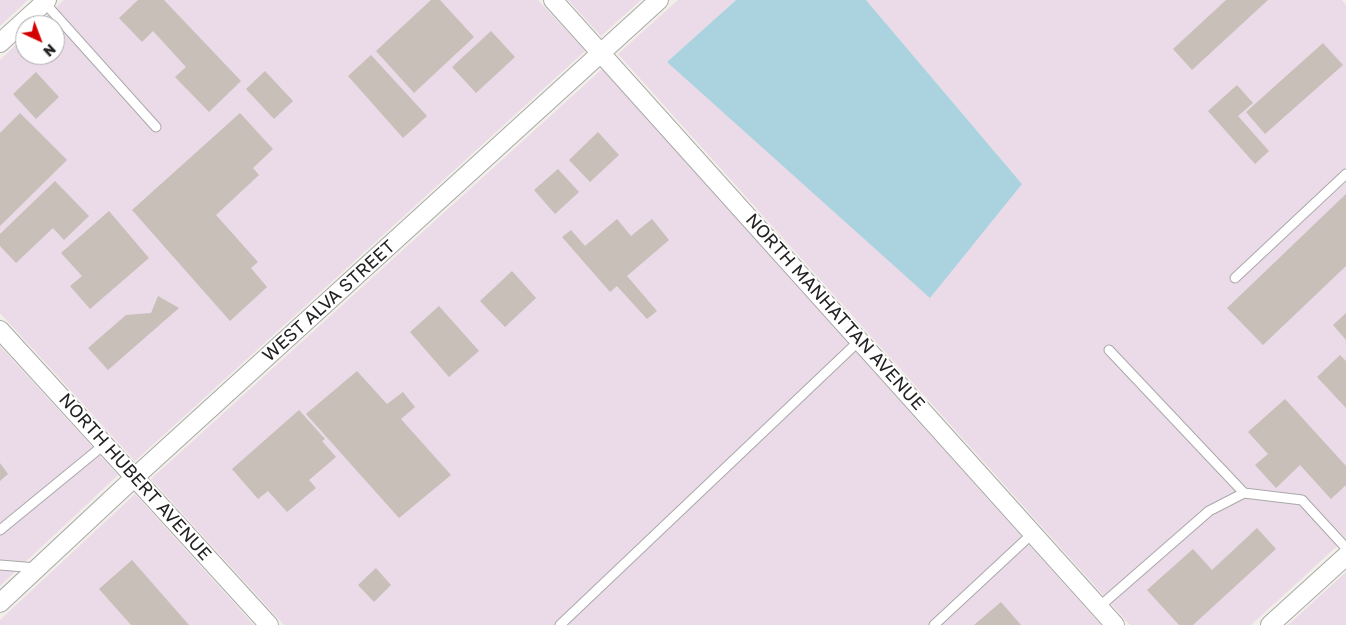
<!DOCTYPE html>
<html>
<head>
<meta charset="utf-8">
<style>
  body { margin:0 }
  #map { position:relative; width:1346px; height:625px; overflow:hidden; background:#f2efe9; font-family:"Golos Text",sans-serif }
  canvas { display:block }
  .north { position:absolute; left:15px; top:15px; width:50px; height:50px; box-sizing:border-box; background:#fff; border:1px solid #a7a7a7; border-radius:50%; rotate:137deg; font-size:14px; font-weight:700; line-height:20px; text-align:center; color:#222 }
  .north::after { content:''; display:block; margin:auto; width:18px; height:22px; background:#d40000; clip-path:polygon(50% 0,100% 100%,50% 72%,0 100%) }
</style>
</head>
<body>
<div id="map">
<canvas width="1346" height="625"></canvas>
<div class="north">N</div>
</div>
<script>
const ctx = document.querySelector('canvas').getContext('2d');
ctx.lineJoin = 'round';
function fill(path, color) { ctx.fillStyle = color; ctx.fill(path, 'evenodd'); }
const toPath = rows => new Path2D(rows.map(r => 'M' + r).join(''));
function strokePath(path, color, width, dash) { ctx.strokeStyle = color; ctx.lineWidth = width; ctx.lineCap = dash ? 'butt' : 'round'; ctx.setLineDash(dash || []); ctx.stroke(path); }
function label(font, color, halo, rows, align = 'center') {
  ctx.font = font + ' "Golos Text",sans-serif'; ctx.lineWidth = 4; ctx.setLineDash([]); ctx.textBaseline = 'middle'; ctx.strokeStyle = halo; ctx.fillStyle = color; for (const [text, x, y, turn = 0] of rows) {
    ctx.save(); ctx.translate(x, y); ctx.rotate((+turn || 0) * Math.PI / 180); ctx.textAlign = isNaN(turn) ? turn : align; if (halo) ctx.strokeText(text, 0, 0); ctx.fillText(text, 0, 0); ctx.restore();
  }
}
fill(toPath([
  [0,0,28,0,0,26],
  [64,0,538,0,585,51,135,461,0,313,0,60,25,36,25,55,55,55,55,25,37,25],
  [568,0,641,0,601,36],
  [678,0,736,0,667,62,1022,184,866,0,1342,0,1346,5,1346,538,1251,625,1130,625,618,54],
  [602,69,1101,625,284,625,151,479],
  [0,346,118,475,0,586],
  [135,494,254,625,0,625,0,620],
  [1346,572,1346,625,1288,625]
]), '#ebdbe8');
fill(toPath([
  [736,0,866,0,1022,184,930,298,667,62]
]), '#aad3df');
fill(toPath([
  [138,0,164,0,241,81,209,112,175,77,186,67,153,31,142,42,119,18],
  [431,0,440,0,474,37,414,93,376,51],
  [1226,0,1268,0,1192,70,1173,49],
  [491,31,515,57,476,93,452,67],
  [1323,43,1343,65,1265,134,1246,112],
  [371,55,427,116,403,138,348,76],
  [265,71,293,101,274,119,246,89],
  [36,72,59,97,36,119,13,94],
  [1237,85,1253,103,1238,116,1269,151,1255,164,1208,111],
  [20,113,67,160,0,226,0,133],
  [240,113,273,149,253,168,259,175,216,215,258,262,251,268,267,287,230,321,132,210],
  [598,132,619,155,590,182,569,160],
  [558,169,579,192,555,214,534,190],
  [55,181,89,216,64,240,53,228,16,263,0,246,0,234],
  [1346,194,1346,266,1263,345,1227,308],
  [109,211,149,258,90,309,70,286,82,276,61,253],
  [617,219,631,236,652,219,669,240,627,276,657,311,647,319,617,286,610,292,562,237,571,230,585,246],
  [512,271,536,298,505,327,480,301],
  [158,296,179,308,108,370,88,348,126,315,151,313],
  [439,306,479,351,449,377,410,332],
  [1346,313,1346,340,1333,325],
  [1340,355,1346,361,1346,408,1317,377],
  [357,371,387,404,403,392,415,407,401,419,451,475,399,518,306,414],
  [1285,399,1346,466,1346,485,1331,499,1300,465,1276,488,1255,465,1268,454,1248,432],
  [299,410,325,439,322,441,336,457,309,480,316,488,287,512,268,491,258,499,232,469],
  [0,463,8,474,0,481],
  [1257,528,1276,549,1193,625,1179,625,1147,590,1193,549,1212,570],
  [132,560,189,625,131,625,99,589],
  [376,568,391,585,374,602,358,585],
  [1001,602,1021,625,974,625]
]), '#c7bfb8');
const service = toPath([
  [43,1,156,127],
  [1235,278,1346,174],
  [1109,350,1244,493],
  [0,530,105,444],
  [0,565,37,568],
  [1099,607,1209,511,1244,493,1302,500,1346,548],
  [560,625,860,340],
  [934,625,1033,533]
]);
const minor = toPath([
  [553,0,1115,625],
  [0,43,47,0],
  [0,330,269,625],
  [0,603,135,477,659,0],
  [1270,625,1346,556]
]);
strokePath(service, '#a9a9a9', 11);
strokePath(minor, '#a9a9a9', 20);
strokePath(service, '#fff', 9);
strokePath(minor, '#fff', 18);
label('18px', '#222', '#fff', [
  ["WEST ALVA STREET",329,301,-42],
  ["NORTH MANHATTAN AVENUE",835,312,48],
  ["NORTH HUBERT AVENUE",135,477,48]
]);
</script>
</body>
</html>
